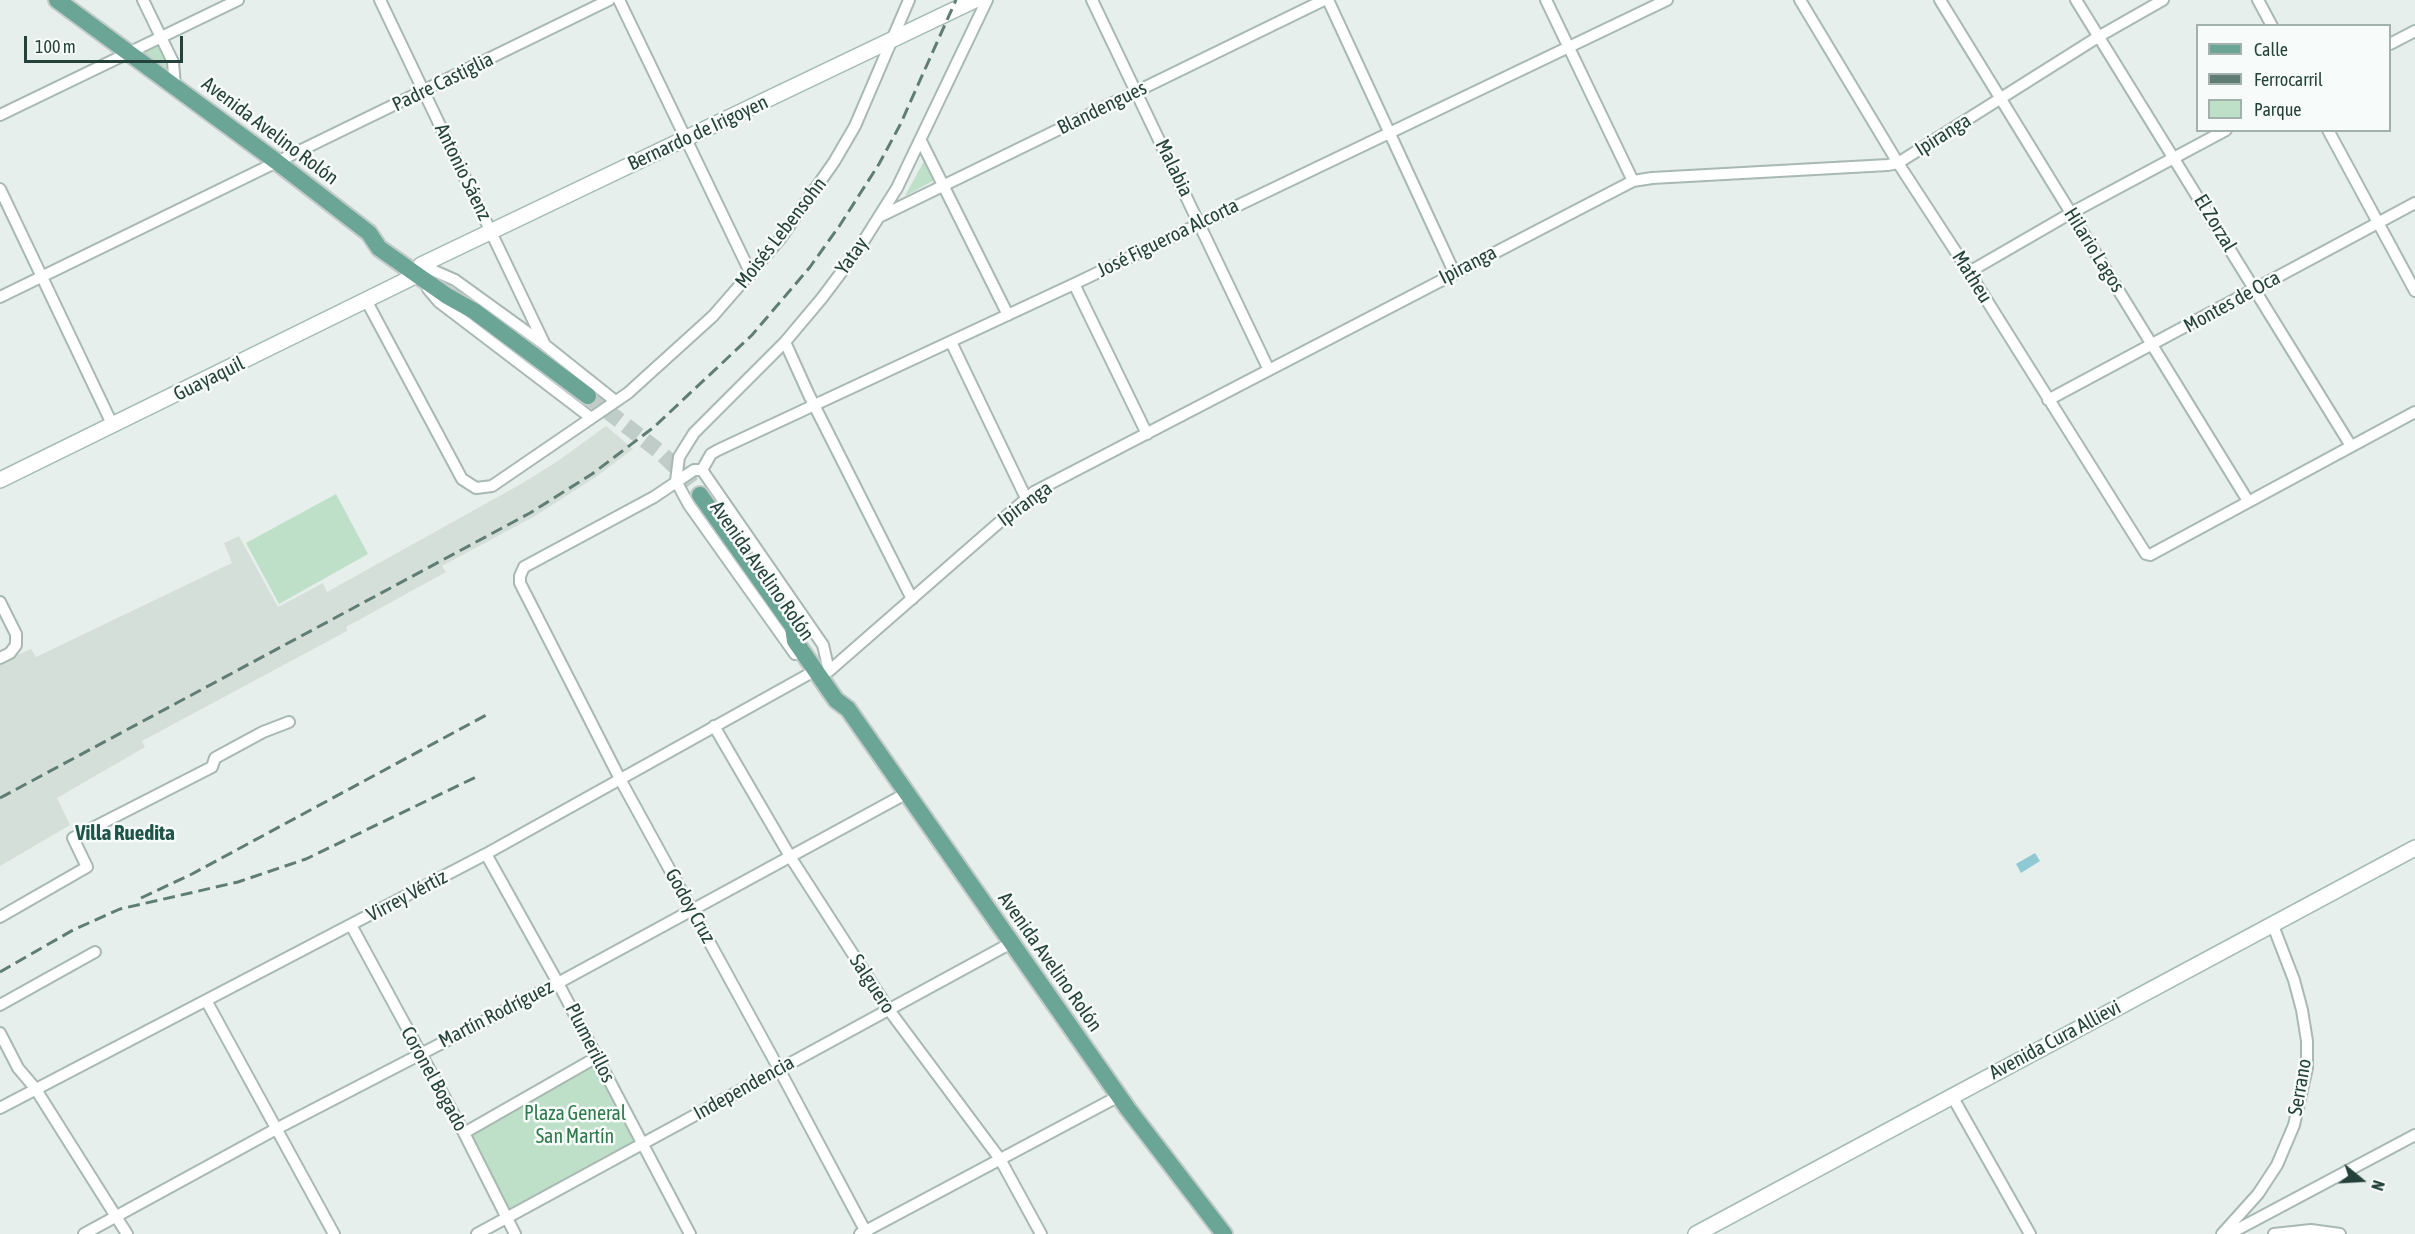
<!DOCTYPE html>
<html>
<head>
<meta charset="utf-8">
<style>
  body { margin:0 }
  #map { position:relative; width:2415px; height:1234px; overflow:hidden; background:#e6efeb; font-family:"Asap Condensed",sans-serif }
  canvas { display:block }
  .legend { position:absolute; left:2196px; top:24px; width:195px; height:108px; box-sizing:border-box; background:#f7fbf9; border:2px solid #a3b1ad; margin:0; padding:8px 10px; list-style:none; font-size:18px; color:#24423a }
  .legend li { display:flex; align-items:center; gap:12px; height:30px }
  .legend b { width:30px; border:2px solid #a3b1ad }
  .north { position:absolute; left:2331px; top:1150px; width:60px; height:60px; -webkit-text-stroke:4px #f7fbf9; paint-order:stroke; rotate:108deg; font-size:16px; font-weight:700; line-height:24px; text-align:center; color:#24423a }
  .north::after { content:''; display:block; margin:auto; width:21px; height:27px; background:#24423a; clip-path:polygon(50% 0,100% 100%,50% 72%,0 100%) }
  .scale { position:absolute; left:24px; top:36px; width:159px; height:27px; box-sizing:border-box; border:3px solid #24423a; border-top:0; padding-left:8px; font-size:18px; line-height:21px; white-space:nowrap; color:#24423a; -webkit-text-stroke:4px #f7fbf9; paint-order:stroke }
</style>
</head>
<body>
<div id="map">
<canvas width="2415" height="1234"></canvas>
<ul class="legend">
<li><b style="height:8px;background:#6aa596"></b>Calle</li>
<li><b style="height:8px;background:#5f7d75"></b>Ferrocarril</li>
<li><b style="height:16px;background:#bfe0c8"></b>Parque</li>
</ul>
<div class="north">N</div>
<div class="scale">100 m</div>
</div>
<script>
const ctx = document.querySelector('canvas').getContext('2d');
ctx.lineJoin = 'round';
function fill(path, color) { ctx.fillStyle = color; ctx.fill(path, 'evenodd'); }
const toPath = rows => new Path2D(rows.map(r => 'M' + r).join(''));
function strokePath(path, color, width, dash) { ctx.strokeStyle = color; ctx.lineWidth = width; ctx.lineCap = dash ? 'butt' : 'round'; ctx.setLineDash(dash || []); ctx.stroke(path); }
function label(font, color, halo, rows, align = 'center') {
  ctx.font = font + ' "Asap Condensed",sans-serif'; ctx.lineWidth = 5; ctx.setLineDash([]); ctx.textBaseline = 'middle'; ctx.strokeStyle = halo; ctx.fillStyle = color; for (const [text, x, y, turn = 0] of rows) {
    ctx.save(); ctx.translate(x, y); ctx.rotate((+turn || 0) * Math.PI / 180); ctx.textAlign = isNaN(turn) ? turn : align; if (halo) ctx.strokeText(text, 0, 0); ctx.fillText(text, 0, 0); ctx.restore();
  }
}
fill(toPath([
  [606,426,633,449,597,476,535,516,442,566,446,572,346,627,347,631,142,741,145,747,57,798,70,825,0,866,0,663,31,649,36,657,232,563,224,543,239,536,278,607,323,583,327,592,521,484,558,461]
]), '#d4dfda');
fill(toPath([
  [161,38,175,86,129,52],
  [924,161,933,181,905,196],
  [336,494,368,554,279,604,246,543],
  [597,1064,636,1141,513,1209,505,1205,472,1135]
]), '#bfe0c8');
fill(toPath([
  [2035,853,2040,861,2021,873,2016,864]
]), '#8ec9d4');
strokePath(toPath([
  [588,396,660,452,687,478,700,495]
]), '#bfccc8', 16, [16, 8]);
const street = toPath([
  [143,0,173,62,175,86],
  [380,0,545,345],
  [619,0,751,274],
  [1092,0,1269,370],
  [1328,0,1454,272],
  [1546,0,1633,181],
  [1800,0,1898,163,1969,272,2146,554,2150,555,2415,412],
  [1940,0,2248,501],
  [2076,0,2351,446],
  [2258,0,2272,26],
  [2390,44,2415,31],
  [0,115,238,0],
  [2328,130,2415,291],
  [921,141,1008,315],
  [0,189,113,426],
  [879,217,1324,0],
  [421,265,455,280,545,345,614,400],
  [1969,272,2071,213,2226,130],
  [1074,284,1147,434],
  [428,289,439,302,590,417],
  [0,297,609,0],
  [366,300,462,479,476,488,492,486,628,393,713,316,780,239,834,162,855,126,909,0],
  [785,342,809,395,912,599],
  [951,342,1026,498],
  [2048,400,2415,203],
  [702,470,823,645,829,671,1034,492,1633,181,1652,178,1888,165,1898,163,2098,37,2163,0],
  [702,470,711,454,718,450,1074,284,1667,0],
  [702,470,694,470,654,497,524,567,520,576,520,583,620,779,779,1069,867,1234],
  [0,602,16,634,16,645,10,653,0,658],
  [795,654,689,505,676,481,679,457,694,433,785,342,822,298,858,250,897,188,987,0],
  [714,726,791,858,889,1010,1000,1159,1041,1234],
  [486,854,558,983,690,1234],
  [0,917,87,867,73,838,212,767,215,758,263,732,289,722],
  [351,925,464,1133,515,1234],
  [207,1002,334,1234],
  [0,1005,95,952],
  [0,1033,18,1068,35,1088,127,1234],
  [1952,1096,2030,1234],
  [0,1108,486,854,809,674],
  [464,1133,597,1057],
  [84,1234,276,1129,558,983,907,793],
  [477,1234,1011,943],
  [860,1234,1119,1096],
  [2222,1234,2258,1194,2277,1165,2294,1125,2307,1068,2307,1041,2302,1010,2294,980,2272,923],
  [2229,1234,2415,1135],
  [2274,1234,2311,1230,2340,1234]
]);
const secondary = toPath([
  [421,265,975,0],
  [0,480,417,275],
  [1696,1234,2415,848]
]);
const primary = toPath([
  [57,0,277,162,369,233,379,248,447,296,474,311,588,396],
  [700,495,793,627,801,633],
  [793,627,795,641,836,700,848,709,1128,1109,1224,1234]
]);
strokePath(street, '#a8b8b2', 14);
strokePath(secondary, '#a4bbb3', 18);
strokePath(primary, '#c2cac8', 20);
strokePath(street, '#fff', 10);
strokePath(secondary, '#fff', 15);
strokePath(primary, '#6aa596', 16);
strokePath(toPath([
  [0,798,530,513,592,474,654,427,752,335,810,267,840,225,879,164,900,125,956,0],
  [141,898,192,874,490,713],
  [0,972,73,930,120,909,238,882,306,859,476,777]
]), '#5f7d75', 3, [12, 6]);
label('20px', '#24423a', '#f7fbf9', [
  ["Padre Castiglia",443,82,-26],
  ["Blandengues",1102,108,-26],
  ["Avenida Avelino Rolón",270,131,37],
  ["Bernardo de Irigoyen",698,133,-25],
  ["Ipiranga",1943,135,-32],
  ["Malabia",1174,168,64],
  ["Antonio Sáenz",463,172,64],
  ["El Zorzal",2215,223,59],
  ["Moisés Lebensohn",781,233,-52],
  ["José Figueroa Alcorta",1168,238,-26],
  ["Hilario Lagos",2094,250,58],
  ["Yatay",852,256,-55],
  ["Ipiranga",1468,265,-27],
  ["Matheu",1972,277,58],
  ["Montes de Oca",2232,302,-29],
  ["Guayaquil",209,379,-26],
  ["Ipiranga",1025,504,-36],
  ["Avenida Avelino Rolón",762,571,55],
  ["Virrey Vértiz",407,896,-28],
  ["Godoy Cruz",690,906,61],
  ["Avenida Avelino Rolón",1050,962,55],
  ["Salguero",872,984,57],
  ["Martín Rodríguez",496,1014,-27],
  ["Avenida Cura Allievi",2055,1040,-28],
  ["Plumerillos",590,1043,63],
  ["Coronel Bogado",434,1079,61],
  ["Serrano",2300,1087,-80],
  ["Independencia",744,1088,-29]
]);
label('20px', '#2d7a4b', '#f7fbf9', [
  ["Plaza General",575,1114],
  ["San Martín",575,1137]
]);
label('bold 21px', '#1f5548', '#f7fbf9', [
  ["Villa Ruedita",125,833]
]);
</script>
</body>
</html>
